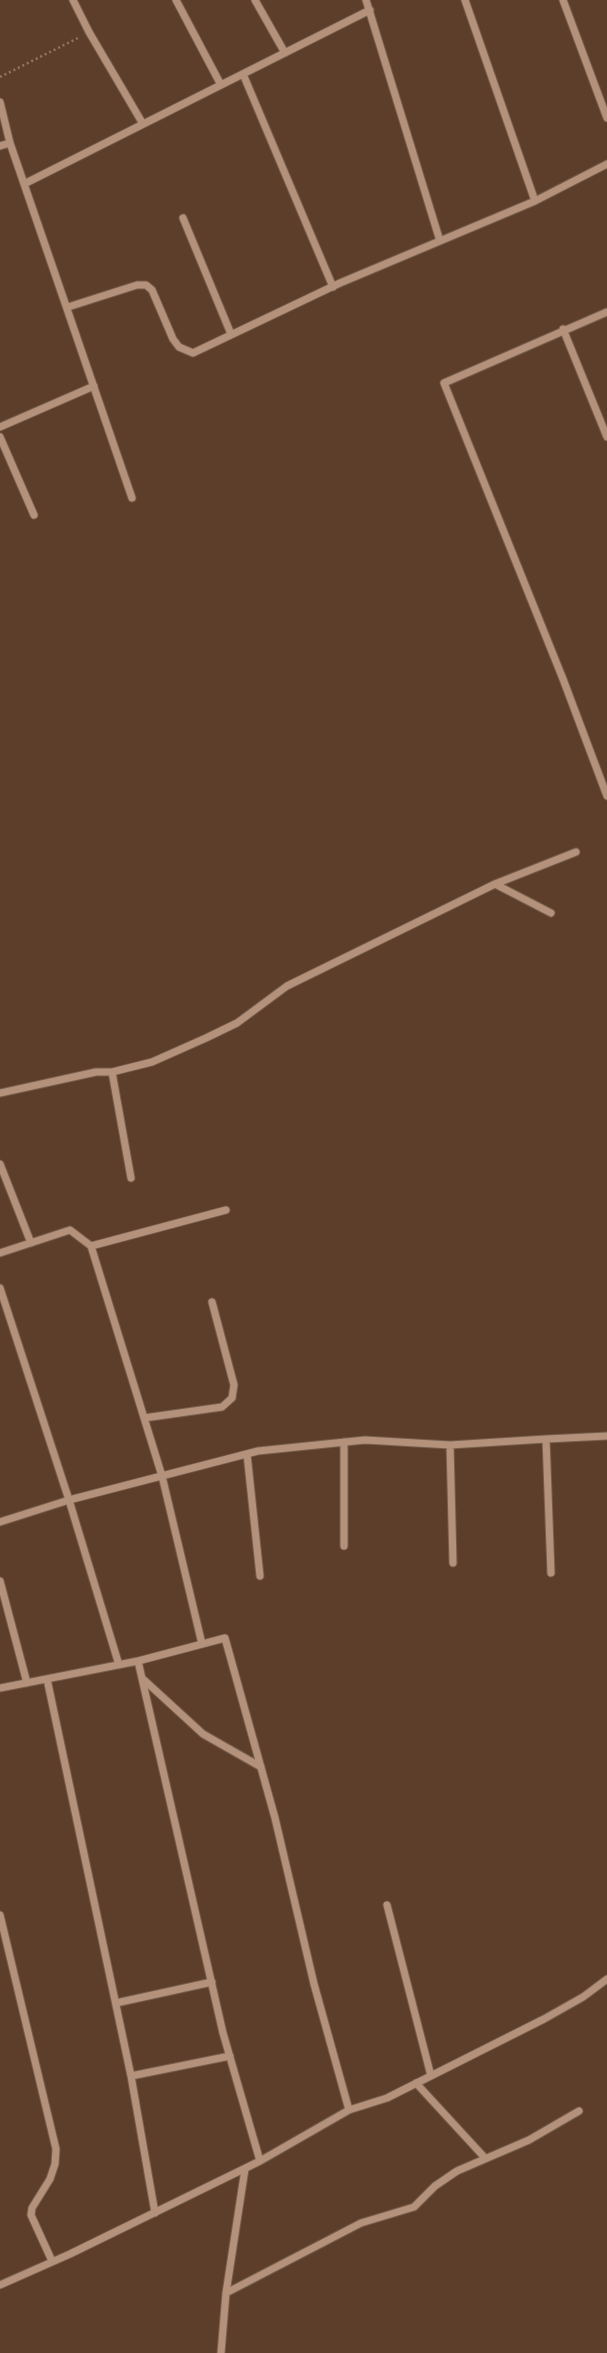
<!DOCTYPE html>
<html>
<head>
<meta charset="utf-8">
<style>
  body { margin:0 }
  canvas { display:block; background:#5c3e2a }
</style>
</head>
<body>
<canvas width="607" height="2353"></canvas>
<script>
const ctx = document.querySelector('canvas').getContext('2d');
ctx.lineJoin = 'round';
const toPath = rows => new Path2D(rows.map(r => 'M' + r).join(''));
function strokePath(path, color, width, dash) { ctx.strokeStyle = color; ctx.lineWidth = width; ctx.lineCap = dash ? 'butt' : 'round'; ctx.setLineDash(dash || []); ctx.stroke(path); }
const minor = toPath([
  [73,0,89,32,143,124],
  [176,0,221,85],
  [255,0,285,53],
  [366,0,440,241],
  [465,0,535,201],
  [563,0,607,118],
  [243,74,333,287],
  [0,102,10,143,132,498],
  [0,146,10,143],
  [26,183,370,10],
  [183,218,231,334],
  [68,307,137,285,146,285,152,290,173,339,179,347,193,353,340,283,535,201,607,164],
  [607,312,444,383,563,679,607,796],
  [563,329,607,437],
  [0,427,94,386],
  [0,437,34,515],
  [495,884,576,852],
  [112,1072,152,1062,206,1038,237,1023,287,986,495,884,551,913],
  [0,1093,96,1072,112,1072,131,1178],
  [0,1164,31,1243],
  [91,1246,162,1476,202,1644],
  [0,1253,70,1230,91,1246,226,1210],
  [0,1288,69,1500,119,1665],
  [144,1418,222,1407,232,1398,234,1385,212,1302],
  [546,1439,607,1436],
  [450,1445,453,1563],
  [247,1454,260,1576],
  [0,1522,69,1500,258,1451,365,1440,450,1445,546,1439,551,1573],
  [344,1546,344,1442],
  [0,1581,27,1683],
  [138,1661,223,2033,260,2161],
  [47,1679,131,2076,155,2213],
  [143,1679,203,1734,261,1767],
  [0,1688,138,1661,225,1638,275,1818,314,1984,349,2110],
  [387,1905,431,2076],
  [0,1915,56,2149,55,2164,50,2179,32,2208,31,2215,52,2261],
  [116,2003,212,1982],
  [131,2076,230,2056],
  [416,2083,485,2158],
  [0,2285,70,2254,260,2161,349,2110,387,2098,544,2019,583,1997,607,1979],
  [226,2293,361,2223,414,2207,435,2186,457,2171,529,2140,579,2111],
  [221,2353,226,2293,245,2169]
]);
strokePath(minor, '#765d4c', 9);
strokePath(toPath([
  [0,77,80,37]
]), '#917665', 2.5, [2, 3]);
strokePath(minor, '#b4917b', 7);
</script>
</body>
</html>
